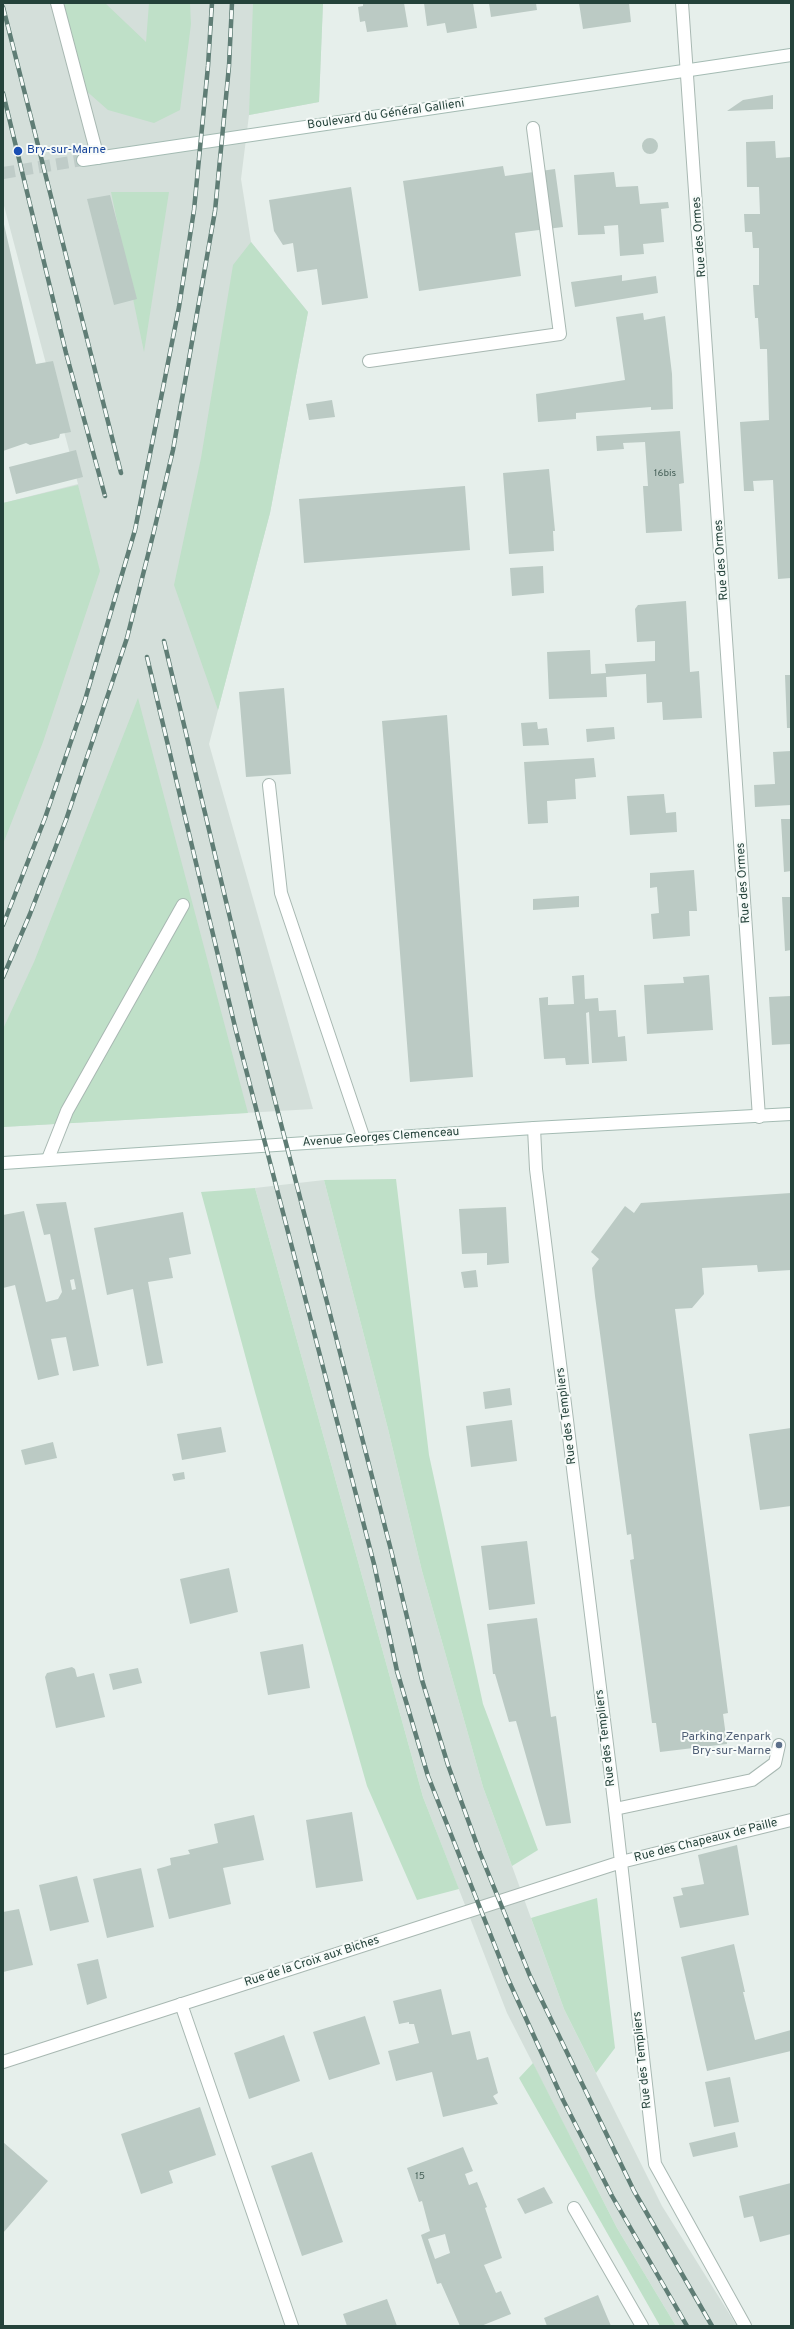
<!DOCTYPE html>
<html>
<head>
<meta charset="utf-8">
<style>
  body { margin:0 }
  #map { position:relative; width:794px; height:2329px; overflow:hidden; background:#e6efeb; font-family:Overpass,sans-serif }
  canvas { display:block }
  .frame { position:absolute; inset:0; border:4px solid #24423a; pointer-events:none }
</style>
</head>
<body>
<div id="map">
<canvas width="794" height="2329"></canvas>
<div class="frame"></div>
</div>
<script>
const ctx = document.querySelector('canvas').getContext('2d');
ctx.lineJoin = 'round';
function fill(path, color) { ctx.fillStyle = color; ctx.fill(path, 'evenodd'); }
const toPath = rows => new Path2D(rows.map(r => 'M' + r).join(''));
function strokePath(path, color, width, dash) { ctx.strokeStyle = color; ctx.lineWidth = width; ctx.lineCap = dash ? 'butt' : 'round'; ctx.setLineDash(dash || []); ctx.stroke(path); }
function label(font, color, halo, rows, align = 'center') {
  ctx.font = font + ' Overpass,sans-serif'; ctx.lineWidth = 4; ctx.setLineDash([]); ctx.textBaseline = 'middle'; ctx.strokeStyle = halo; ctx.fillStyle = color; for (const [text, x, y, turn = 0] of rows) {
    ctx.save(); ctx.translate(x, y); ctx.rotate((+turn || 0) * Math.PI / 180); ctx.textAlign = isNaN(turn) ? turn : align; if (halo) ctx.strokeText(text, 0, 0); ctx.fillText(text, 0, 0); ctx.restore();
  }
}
fill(toPath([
  [3,3,323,3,319,102,249,115,241,179,251,242,308,312,270,513,209,744,313,1109,3,1127,3,503,78,484,3,202],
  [324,1180,388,1429,422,1571,483,1787,512,1866,564,2009,662,2206,737,2326,676,2326,617,2228,507,2013,423,1797,255,1188]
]), '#d4dfda');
fill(toPath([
  [64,3,105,3,146,42,149,3,190,3,191,24,180,110,154,123,108,110,83,88],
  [253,3,323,3,319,102,249,115],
  [111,192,169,192,144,352],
  [251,242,308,312,270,513,218,710,174,585,201,458,233,265],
  [78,485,100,571,43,742,3,844,3,503],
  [138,698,248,1113,3,1127,3,1029,34,962],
  [396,1179,429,1455,483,1704,538,1850,512,1866,483,1787,422,1571,388,1429,324,1180],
  [255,1188,423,1797,459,1889,417,1900,367,1786,255,1392,201,1192],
  [597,1898,615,2048,596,2073,564,2009,531,1918],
  [533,2063,617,2228,676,2326,660,2326,519,2078]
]), '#bfe0c8');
fill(toPath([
  [363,3,404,3,408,27,367,32,365,21,360,22,358,7,363,6],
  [424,3,473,3,477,28,447,33,445,23,427,26],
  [489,3,536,3,537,10,491,17],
  [579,3,629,3,631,22,583,29],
  [773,95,773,109,727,111,743,100],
  '642 146a8 8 0 1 1 16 0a8 8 0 1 1-16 0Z',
  [775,141,776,158,791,157,791,578,778,579,773,480,753,481,754,491,744,491,740,422,769,420,767,349,760,349,758,318,755,318,753,285,759,285,759,248,753,248,752,232,745,232,744,214,760,214,759,187,747,187,746,142],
  [503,166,505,176,555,169,563,227,515,233,521,276,419,291,403,181],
  [614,172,616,187,638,186,640,204,668,202,669,208,661,209,664,242,643,244,644,254,620,256,618,225,604,226,605,234,578,235,574,175],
  [351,187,368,298,322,305,317,269,297,272,293,243,283,245,274,231,269,200],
  [110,195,137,299,114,305,87,199],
  [3,220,36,364,53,361,71,432,60,434,59,438,30,445,26,443,3,451],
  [622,275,622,281,656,276,658,293,575,307,571,282],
  [643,313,644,320,665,316,672,374,673,409,651,410,651,407,576,413,576,419,538,422,536,394,625,380,616,317],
  [332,400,335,417,309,420,306,404],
  [680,431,684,483,679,484,682,531,646,533,643,486,648,486,645,442,623,443,624,449,597,451,596,436],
  [76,450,83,477,16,494,9,467],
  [549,469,555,531,553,531,554,551,509,554,503,473],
  [465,486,470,550,304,563,299,499],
  [543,566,544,593,512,596,510,568],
  [686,601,690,672,699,671,702,718,663,720,662,702,647,703,646,674,606,677,607,697,549,699,547,652,590,650,591,674,606,673,605,664,655,661,655,641,637,642,635,609,638,605],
  [785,675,791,675,791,728,787,728],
  [284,688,291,774,246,777,239,692],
  [447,715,473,1077,410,1082,382,721],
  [537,722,538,729,547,728,549,745,523,746,521,723],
  [614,727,615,739,587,742,586,729],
  [791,751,791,805,755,807,754,785,775,784,773,752],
  [594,758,596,777,575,779,576,799,547,801,548,823,528,824,524,762],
  [664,794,666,813,676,812,677,832,630,835,627,796],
  [781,819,791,819,791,871,784,872],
  [694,870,697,911,689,911,690,936,653,939,651,914,659,913,657,887,650,888,650,873],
  [579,896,579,907,533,910,533,899],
  [782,897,791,897,791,950,785,951],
  [584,975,585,999,598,998,599,1011,616,1010,618,1037,625,1036,627,1061,592,1063,589,1012,586,1013,589,1064,566,1065,565,1058,544,1059,539,998,548,997,548,1005,574,1004,572,976],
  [709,975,713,1030,647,1034,644,985,684,983,683,977],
  [791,996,791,1044,772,1045,769,997],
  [791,1193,791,1270,758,1272,757,1265,702,1268,704,1294,692,1308,675,1309,728,1713,723,1714,727,1744,660,1752,656,1723,652,1723,630,1560,634,1559,631,1534,627,1535,595,1296,592,1268,599,1259,591,1252,625,1206,634,1213,641,1203],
  [66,1202,99,1366,73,1371,66,1337,51,1339,59,1375,38,1380,15,1285,3,1288,3,1215,24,1211,46,1302,58,1299,62,1292,50,1234,44,1235,36,1204],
  [74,1279,76,1289,72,1290,70,1280],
  [506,1207,509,1263,487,1265,487,1253,462,1254,459,1209],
  [183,1212,191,1254,169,1258,173,1278,148,1282,163,1363,147,1366,133,1289,107,1295,94,1228],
  [476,1270,478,1287,464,1288,461,1272],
  [510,1388,512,1405,485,1409,483,1392],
  [512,1420,517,1461,471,1467,466,1426],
  [221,1427,226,1452,182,1460,177,1434],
  [791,1428,791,1506,760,1510,749,1434],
  [53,1442,57,1458,25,1465,21,1450],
  [184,1472,185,1479,174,1481,172,1474],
  [527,1541,535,1604,489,1610,481,1546],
  [229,1568,238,1612,190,1624,180,1579],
  [537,1618,551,1717,556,1716,571,1823,546,1826,516,1721,509,1722,495,1674,493,1674,487,1624],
  [303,1644,310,1688,268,1695,260,1652],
  [72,1667,75,1669,77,1677,94,1673,105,1717,56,1728,45,1677,47,1673],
  [138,1668,142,1683,113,1690,109,1674],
  [352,1812,363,1881,316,1888,306,1820],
  [254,1815,264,1860,223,1868,231,1904,169,1919,157,1869,171,1865,170,1858,190,1854,188,1850,218,1843,214,1824],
  [737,1845,749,1915,680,1928,673,1897,683,1895,681,1888,704,1884,698,1855],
  [141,1868,154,1927,107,1938,93,1879],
  [77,1876,89,1922,50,1931,39,1885],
  [19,1909,33,1965,3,1972,3,1912],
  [734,1944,745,1992,743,1992,755,2040,791,2030,791,2051,707,2071,681,1957],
  [98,1959,107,1998,87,2005,77,1964],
  [441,1989,452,2035,470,2031,477,2060,488,2057,498,2093,493,2096,498,2104,443,2117,432,2072,396,2081,388,2051,419,2043,414,2024,409,2024,409,2022,399,2024,393,2001],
  [365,2016,380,2064,329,2080,313,2032],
  [284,2035,300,2081,249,2099,234,2053],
  [730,2077,739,2122,714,2127,705,2082],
  [200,2107,216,2155,169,2171,173,2183,141,2194,121,2134],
  [735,2132,738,2147,693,2157,689,2143],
  [3,2142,48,2181,3,2233],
  [463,2147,473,2171,465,2174,469,2185,477,2182,487,2207,485,2208,502,2258,484,2265,496,2293,501,2291,511,2314,481,2326,460,2326,441,2283,437,2284,421,2235,430,2231,422,2201,419,2202,407,2168],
  [445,2234,450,2253,435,2259,428,2239],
  [312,2152,343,2242,302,2256,271,2166],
  [791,2183,791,2234,760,2242,753,2216,744,2218,739,2196],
  [544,2187,553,2203,525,2214,517,2199],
  [598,2295,611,2326,547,2326,544,2318],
  [387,2299,397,2326,347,2326,343,2314]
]), '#bbcac4');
strokePath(toPath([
  [3,173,83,160]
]), '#bfccc8', 12, [12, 6]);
const lane = toPath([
  [57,3,98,158],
  [369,361,560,334,533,128],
  [269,785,281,893,364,1139],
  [48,1159,67,1111,183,905],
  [615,1809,752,1780,775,1763,779,1745],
  [181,2004,292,2326]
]);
const street = toPath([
  [682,3,759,1117],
  [534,1128,536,1169,615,1809,655,2164,745,2326],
  [3,2062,621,1862,791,1820],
  [574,2208,642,2326]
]);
const secondary = toPath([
  [83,160,791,55],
  [3,1163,534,1128,791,1114]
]);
strokePath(lane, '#a8b8b2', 14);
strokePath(street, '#a8b8b2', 14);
strokePath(secondary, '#a4bbb3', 14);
strokePath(lane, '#fff', 12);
strokePath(street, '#fff', 12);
strokePath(secondary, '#fff', 12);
const rail = toPath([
  [3,7,121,473],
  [3,93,66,353,105,496],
  [164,641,256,1027,392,1554,422,1680,448,1765,480,1853,530,1976,634,2191,712,2326],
  [147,657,236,1031,374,1564,397,1671,428,1776,508,1979,563,2100,612,2196,687,2326],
  [3,925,45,818,85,700,135,530,179,307,194,210,208,66,212,3],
  [3,977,30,914,66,820,127,638,154,531,173,450,215,211,229,66,232,3]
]);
strokePath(rail, '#5f7d75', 4.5);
strokePath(rail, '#f7fbf9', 3, [9]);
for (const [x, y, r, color] of [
  [18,151,5,"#1a4fb4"],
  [779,1745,4,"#5c6f8a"]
]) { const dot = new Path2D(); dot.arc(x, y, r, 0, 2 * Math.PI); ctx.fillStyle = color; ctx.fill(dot); strokePath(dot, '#f7fbf9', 1.5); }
label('10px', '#4a645c', null, [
  ["16bis",665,474],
  ["15",420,2177]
]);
label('12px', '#24423a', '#f7fbf9', [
  ["Boulevard du Général Gallieni",386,115,-8],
  ["Rue des Ormes",700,237,-94],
  ["Rue des Ormes",722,560,-94],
  ["Rue des Ormes",744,883,-94],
  ["Avenue Georges Clemenceau",381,1138,-4],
  ["Rue des Templiers",567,1416,-97],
  ["Rue des Templiers",606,1738,-97],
  ["Rue des Chapeaux de Paille",706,1841,-14],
  ["Rue de la Croix aux Biches",312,1962,-18],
  ["Rue des Templiers",643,2060,-96]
]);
label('12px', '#164399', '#f7fbf9', [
  ["Bry-sur-Marne",27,151]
], 'left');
label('12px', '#4e5e75', '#f7fbf9', [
  ["Parking Zenpark",771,1738],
  ["Bry-sur-Marne",771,1752]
], 'right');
</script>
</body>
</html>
